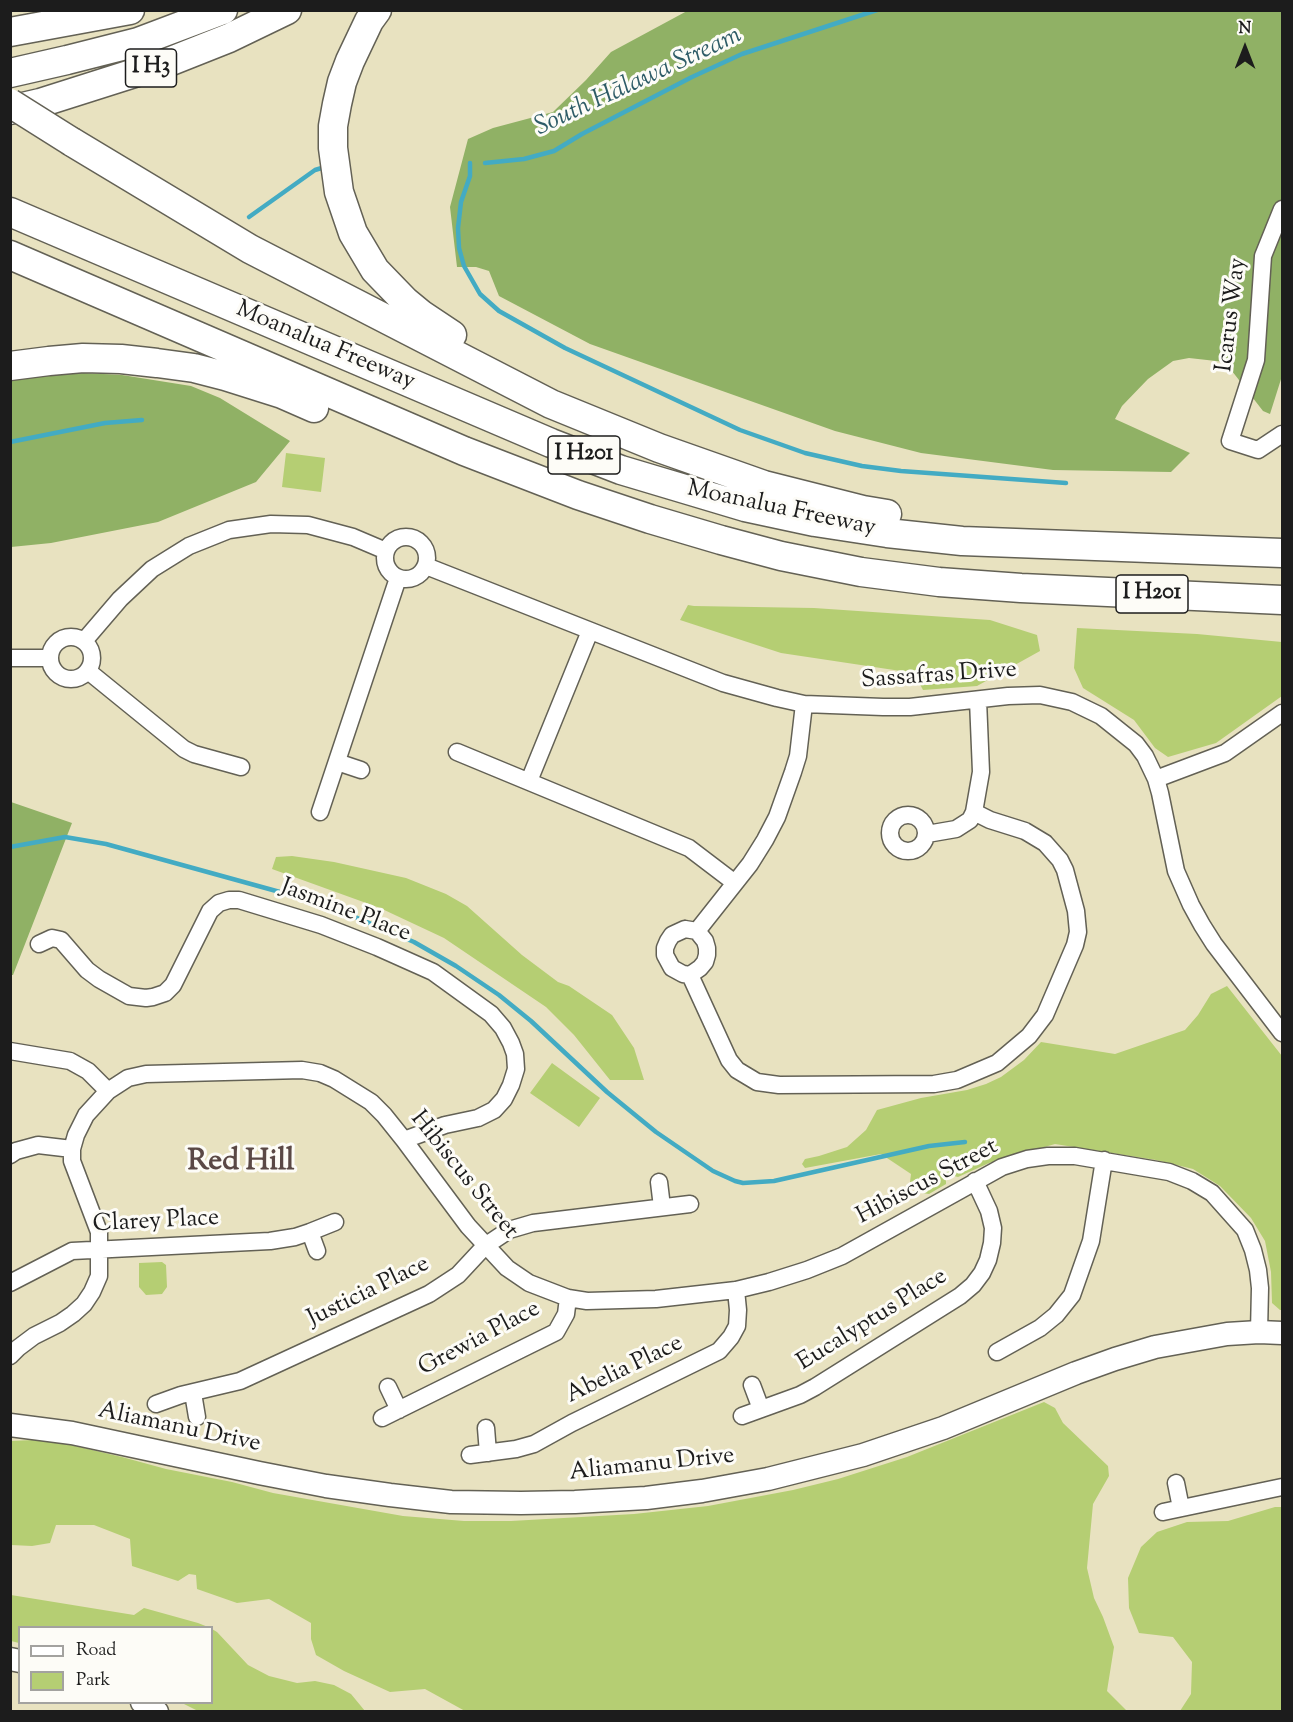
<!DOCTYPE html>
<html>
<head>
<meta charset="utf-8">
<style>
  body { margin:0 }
  #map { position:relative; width:1293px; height:1722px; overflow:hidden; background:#e8e2c0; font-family:"Sorts Mill Goudy",serif }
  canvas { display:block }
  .frame { position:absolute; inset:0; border:12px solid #1c1c1c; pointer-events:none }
  .legend { position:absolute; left:18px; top:1626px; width:195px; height:78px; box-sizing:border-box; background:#fdfcf7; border:2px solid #a3a29f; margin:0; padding:8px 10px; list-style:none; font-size:18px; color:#1c1c1c }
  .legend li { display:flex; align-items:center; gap:12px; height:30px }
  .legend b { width:30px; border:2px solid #a3a29f }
  .north { position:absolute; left:1215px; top:18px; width:60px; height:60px; -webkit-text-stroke:4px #fdfcf7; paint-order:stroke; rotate:0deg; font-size:16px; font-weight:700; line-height:24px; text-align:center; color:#1c1c1c }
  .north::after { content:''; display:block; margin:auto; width:21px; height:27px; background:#1c1c1c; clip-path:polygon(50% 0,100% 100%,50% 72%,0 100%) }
</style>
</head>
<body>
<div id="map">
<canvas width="1293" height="1722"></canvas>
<div class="frame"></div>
<ul class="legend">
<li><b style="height:8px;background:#fff"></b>Road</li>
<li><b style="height:16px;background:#b5ce73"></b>Park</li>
</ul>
<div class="north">N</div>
</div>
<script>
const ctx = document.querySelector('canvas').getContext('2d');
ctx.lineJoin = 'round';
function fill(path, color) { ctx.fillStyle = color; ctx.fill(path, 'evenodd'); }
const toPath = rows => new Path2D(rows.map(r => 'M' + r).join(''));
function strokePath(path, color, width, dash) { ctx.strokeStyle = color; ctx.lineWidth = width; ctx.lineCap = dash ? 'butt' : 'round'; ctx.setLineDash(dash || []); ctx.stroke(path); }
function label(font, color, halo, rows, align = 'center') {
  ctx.font = font + ' "Sorts Mill Goudy",serif'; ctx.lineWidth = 6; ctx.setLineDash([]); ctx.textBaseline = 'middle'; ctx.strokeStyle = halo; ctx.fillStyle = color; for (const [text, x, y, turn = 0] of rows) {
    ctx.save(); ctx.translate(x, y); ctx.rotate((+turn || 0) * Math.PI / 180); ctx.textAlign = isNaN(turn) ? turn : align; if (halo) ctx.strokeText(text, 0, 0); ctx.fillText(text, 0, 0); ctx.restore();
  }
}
fill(toPath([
  [286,453,325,458,321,492,282,487],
  [688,605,694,606,814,608,990,620,1037,635,1040,651,977,686,923,690,914,673,781,653,680,620],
  [1077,628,1197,634,1282,642,1282,696,1216,743,1168,757,1155,748,1134,720,1083,688,1074,668],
  [292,856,334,862,406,878,446,894,467,906,522,955,558,982,569,986,612,1015,634,1048,644,1080,610,1080,574,1035,546,1007,444,938,380,908,272,869,276,857],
  [1227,986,1282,1056,1282,1310,1280,1310,1272,1303,1271,1272,1265,1241,1251,1218,1220,1186,1193,1169,1156,1160,1055,1144,989,1163,958,1177,946,1174,946,1184,929,1194,916,1192,910,1182,911,1174,881,1154,805,1168,802,1164,805,1159,819,1156,847,1147,866,1130,877,1110,921,1098,967,1090,986,1084,1001,1077,1024,1060,1041,1042,1115,1054,1185,1030,1198,1015,1211,994],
  [552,1063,600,1098,579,1127,530,1093],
  [162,1262,166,1265,167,1287,162,1294,146,1295,139,1287,139,1263],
  [1044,1402,1055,1408,1063,1423,1108,1466,1109,1476,1093,1504,1087,1568,1094,1598,1103,1617,1114,1647,1107,1691,1127,1711,465,1711,425,1689,390,1692,344,1671,316,1655,311,1639,311,1623,269,1599,237,1603,197,1589,196,1575,189,1574,178,1581,132,1566,130,1539,94,1525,56,1525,50,1543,32,1546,11,1545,10,1441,33,1440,58,1442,122,1457,166,1469,232,1482,273,1493,403,1516,464,1521,511,1521,634,1514,708,1506,793,1490,838,1479,907,1457],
  [1275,1507,1282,1507,1282,1711,1180,1711,1191,1694,1192,1662,1173,1637,1139,1633,1129,1608,1128,1578,1141,1547,1157,1532,1187,1522,1228,1521],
  [11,1595,134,1615,144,1608,198,1623,208,1627,20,1628,19,1643,11,1641],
  [212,1629,217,1632,248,1665,269,1676,297,1683,315,1681,334,1685,351,1694,365,1711,198,1711,182,1703,212,1702]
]), '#b5ce73');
fill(toPath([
  [687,11,1282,11,1282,376,1270,414,1263,411,1225,362,1189,358,1173,361,1148,379,1122,406,1115,419,1190,453,1171,472,1053,470,921,453,835,431,590,344,499,296,489,271,476,267,457,267,450,207,468,139,493,128,553,112,586,80,611,52],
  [84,373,122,375,191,386,220,398,290,441,256,482,158,522,51,543,11,547,10,379,49,374],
  [11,802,72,823,13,975,10,975]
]), '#90b165');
strokePath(toPath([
  [470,163,470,176,461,202,458,228,459,248,464,266,480,294,499,311,565,348,740,430,805,453,862,466,901,471,1066,483],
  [485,163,524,159,554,151,582,134,692,77,742,54,877,10],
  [249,217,315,170,325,167],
  [10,442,105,423,142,420],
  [10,847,65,837,106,844,298,897,355,917,414,942,456,966,499,995,531,1021,607,1092,656,1132,713,1171,735,1181,743,1183,774,1181,929,1146,965,1142]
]), '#43abc3', 4.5);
const street = toPath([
  [1282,209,1263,256,1256,360,1230,441,1258,450,1282,434],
  '385 558a21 21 0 1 1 42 0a21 21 0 1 1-42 0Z',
  [426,566,723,683,777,698,804,704,883,707,910,707,1008,696,1040,695,1072,702,1101,716,1136,744,1145,756,1156,779,1160,793,1176,871,1191,905,1202,925,1214,944,1282,1033],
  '50 658a21 21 0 1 1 42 0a21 21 0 1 1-42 0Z',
  [84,641,120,599,152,569,189,546,229,530,271,524,308,525,353,537,386,551],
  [10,658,50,658],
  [88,671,184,749,194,754,241,767],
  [457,752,689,848,735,883],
  [337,762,361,770],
  [1156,779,1225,753,1282,713],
  [529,781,590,631],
  [320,812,398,578],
  '890 833a18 18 0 1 1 36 0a18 18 0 1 1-36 0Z',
  [927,834,956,829,970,820,974,812,981,772,978,700],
  [685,929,697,931,705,941,707,948,707,955,705,962,700,968,690,975,683,974,672,968,665,955,665,948,668,941,672,935,685,929],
  [697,931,750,864,765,840,777,817,793,772,798,756,804,704],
  [39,944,52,938,61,940,87,970,99,979,129,996,146,998,153,997,165,993,173,985,210,911,219,903,229,900,239,900,321,925,377,947,433,972,491,1014,503,1028,511,1043,515,1054,516,1069,511,1085,504,1099,494,1110,478,1118,445,1125,404,1140],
  [690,975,729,1060,737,1070,757,1082,779,1085,934,1084,957,1080,997,1063,1029,1036,1045,1015,1075,945,1078,932,1076,911,1065,870,1060,860,1045,843,1025,831,990,820,974,812],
  [10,1051,70,1061,88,1071,108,1091],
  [10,1155,16,1151,38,1145,72,1149],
  [659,1182,662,1207],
  [310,1232,317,1251],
  [10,1283,72,1251,270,1241,295,1237,310,1232,335,1222],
  [997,1352,1040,1328,1056,1315,1072,1295,1091,1241,1104,1160],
  [10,1356,18,1348,34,1336,60,1323,73,1314,84,1304,92,1292,99,1276,99,1232,72,1161,72,1149,76,1135,86,1115,108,1091,128,1078,146,1074,302,1070,320,1073,334,1079,371,1102,384,1115,404,1140,468,1226,507,1268,529,1283,568,1298,587,1301,656,1299,736,1290,769,1282,807,1270,842,1256,1002,1167,1027,1159,1048,1156,1075,1156,1169,1172,1192,1181,1212,1193,1245,1230,1253,1250,1258,1270,1260,1288,1259,1332],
  [752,1385,761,1409],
  [388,1387,399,1410],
  [193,1393,197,1417],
  [156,1404,181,1395,240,1381,429,1294,458,1275,485,1246,509,1230,533,1223,690,1204],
  [742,1416,800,1395,815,1387,960,1296,973,1285,982,1273,988,1260,992,1243,993,1228,989,1211,975,1181],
  [382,1418,556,1332,566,1314,568,1298],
  [486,1428,488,1453],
  [470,1455,516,1449,534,1444,572,1423,719,1351,731,1337,737,1326,738,1310,736,1290],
  [1176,1483,1181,1508],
  [1163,1512,1282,1487]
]);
const secondary = toPath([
  [10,1425,72,1433,259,1473,326,1486,390,1495,451,1502,521,1503,575,1502,646,1498,702,1491,768,1479,863,1455,943,1428,1076,1373,1115,1359,1155,1347,1227,1334,1259,1332,1282,1333],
  [10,1659,20,1661],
  [142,1702,157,1712]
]);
const highway = toPath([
  [377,10,369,21,350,61,342,82,337,104,333,126,333,148,339,192,353,233,375,270,405,301,422,315,452,335],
  [10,32,130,10],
  [10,73,67,60,138,42,223,10],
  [10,110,40,103,166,63,229,38,287,10],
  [72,142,250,249,551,404,659,448,764,485,863,510,887,514],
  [10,212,551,443,621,470,745,507,815,522,887,533,962,541,1282,553],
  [10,255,464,451,578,495,650,519,721,540,781,556,861,572,939,582,1021,588,1282,600],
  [10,366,49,361,83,358,121,359,157,363,194,368,225,376,282,394,314,408]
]);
strokePath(street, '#636155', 19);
strokePath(secondary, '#636155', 25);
strokePath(highway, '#636155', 31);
strokePath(street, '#fff', 16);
strokePath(secondary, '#fff', 22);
strokePath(highway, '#fff', 28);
const highwayBridge = toPath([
  [10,103,72,142]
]);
strokePath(highwayBridge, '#636155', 31, []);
strokePath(highwayBridge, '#fff', 28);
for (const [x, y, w] of [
  [151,68,51],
  [584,455,72],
  [1152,594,72]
]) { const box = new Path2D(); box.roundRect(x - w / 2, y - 19, w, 38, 4.5); ctx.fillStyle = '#fdfcf7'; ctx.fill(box); strokePath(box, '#1c1c1c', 1.5); }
label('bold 22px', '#1c1c1c', null, [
  ["I H3",151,68],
  ["I H201",584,455],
  ["I H201",1152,594]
]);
label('24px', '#1c1c1c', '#fdfcf7', [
  ["Icarus Way",1233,315,-83],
  ["Moanalua Freeway",325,347,23],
  ["Moanalua Freeway",781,510,12],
  ["Sassafras Drive",939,677,-4],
  ["Jasmine Place",345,912,21],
  ["Hibiscus Street",463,1176,51],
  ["Hibiscus Street",928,1183,-28],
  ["Clarey Place",156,1223,-3],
  ["Justicia Place",369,1293,-26],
  ["Eucalyptus Place",873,1321,-32],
  ["Grewia Place",480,1340,-28],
  ["Abelia Place",625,1371,-26],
  ["Aliamanu Drive",179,1429,12],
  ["Aliamanu Drive",652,1466,-6]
]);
label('italic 26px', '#2e5c67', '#fdfcf7', [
  ["South Hālawa Stream",639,83,-25]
]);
label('bold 30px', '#5a4845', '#fdfcf7', [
  ["Red Hill",241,1164]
]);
</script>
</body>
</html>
